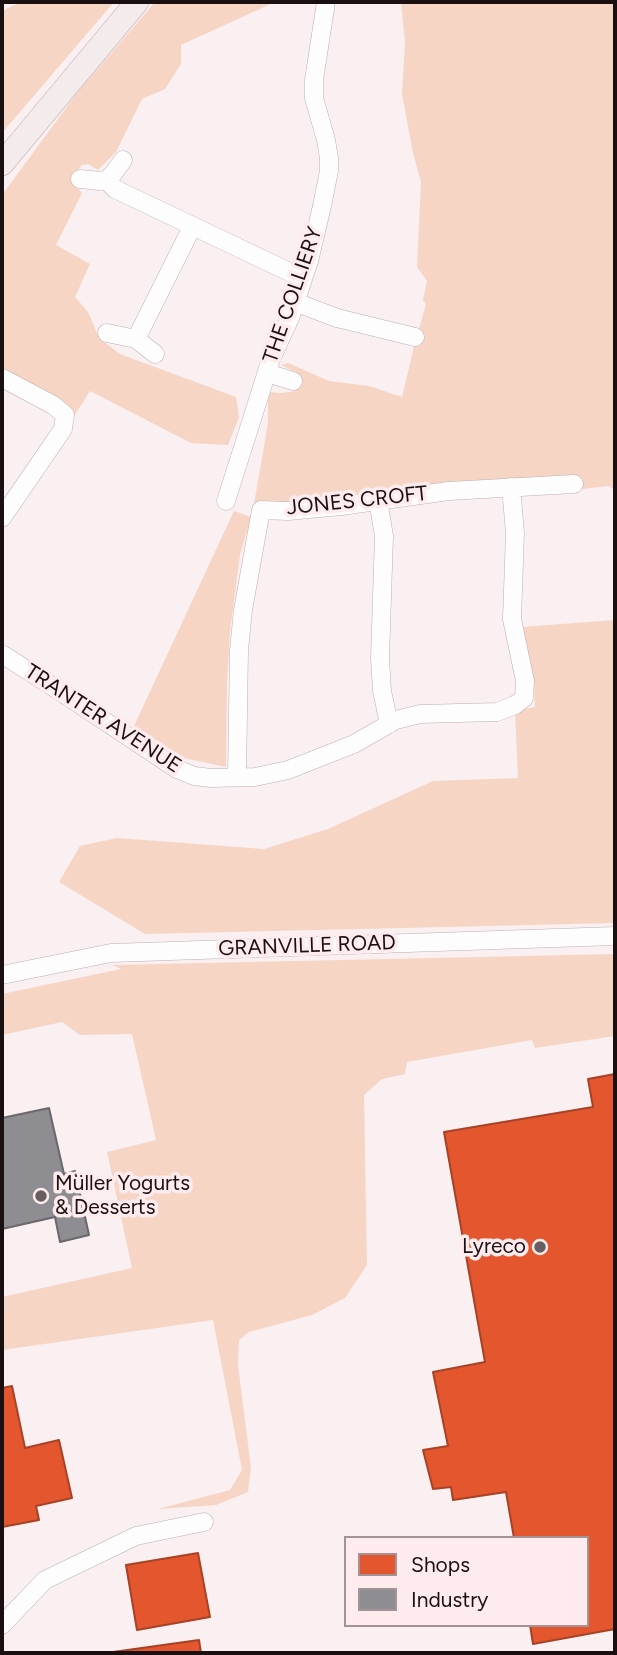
<!DOCTYPE html>
<html>
<head>
<meta charset="utf-8">
<style>
  body { margin:0 }
  #map { position:relative; width:617px; height:1655px; overflow:hidden; background:#faeff1; font-family:Figtree,sans-serif }
  canvas { display:block }
  .frame { position:absolute; inset:0; border:4px solid #1a1012; pointer-events:none }
  .legend { position:absolute; left:344px; top:1536px; width:245px; height:91px; box-sizing:border-box; background:#feebee; border:2px solid #a39396; margin:0; padding:9px 12px; list-style:none; font-size:21px; color:#1a1012 }
  .legend li { display:flex; align-items:center; gap:14px; height:35px }
  .legend b { width:35px; border:2px solid #a39396 }
</style>
</head>
<body>
<div id="map">
<canvas width="617" height="1655"></canvas>
<div class="frame"></div>
<ul class="legend">
<li><b style="height:19px;background:#e4572e"></b>Shops</li>
<li><b style="height:19px;background:#8d8d92"></b>Industry</li>
</ul>
</div>
<script>
const ctx = document.querySelector('canvas').getContext('2d');
ctx.lineJoin = 'round';
function fill(path, color) { ctx.fillStyle = color; ctx.fill(path, 'evenodd'); }
const toPath = rows => new Path2D(rows.map(r => 'M' + r).join(''));
function strokePath(path, color, width, dash) { ctx.strokeStyle = color; ctx.lineWidth = width; ctx.lineCap = dash ? 'butt' : 'round'; ctx.setLineDash(dash || []); ctx.stroke(path); }
function label(font, color, halo, rows, align = 'center') {
  ctx.font = font + ' Figtree,sans-serif'; ctx.lineWidth = 7; ctx.setLineDash([]); ctx.textBaseline = 'middle'; ctx.strokeStyle = halo; ctx.fillStyle = color; for (const [text, x, y, turn = 0] of rows) {
    ctx.save(); ctx.translate(x, y); ctx.rotate((+turn || 0) * Math.PI / 180); ctx.textAlign = isNaN(turn) ? turn : align; if (halo) ctx.strokeText(text, 0, 0); ctx.fillText(text, 0, 0); ctx.restore();
  }
}
fill(toPath([
  [21,2,114,2,2,133,2,11],
  [155,2,275,2,181,45,181,64,165,89,142,99,116,152,98,170,88,164,82,165,74,175,75,185,82,193,56,245,90,264,75,297,88,312,99,338,120,354,236,397,239,417,228,445,191,443,90,391,74,416,40,392,2,372,2,195,77,93],
  [401,2,615,2,615,528,614,490,609,486,574,490,308,505,254,504,268,423,268,392,281,393,295,391,300,382,298,373,281,365,288,363,329,381,369,386,402,397,414,347,426,304,423,300,427,281,417,267,421,182,413,153,402,94,405,43],
  [234,511,251,517,240,555,230,631,227,683,226,767,184,758,134,726],
  [615,620,615,923,145,934,59,882,80,846,117,838,264,849,328,829,433,781,518,778,515,711,535,707,534,684,522,627],
  [615,954,615,1036,535,1048,532,1040,407,1062,405,1074,382,1079,364,1095,367,1265,345,1298,312,1315,249,1332,239,1340,238,1365,251,1468,248,1492,216,1505,158,1509,230,1490,242,1470,213,1320,2,1350,2,1297,132,1268,107,1152,156,1140,132,1034,80,1035,62,1022,2,1035,2,994,121,969,112,965]
]), '#f6d5c4');
const shops = toPath([
  [615,1074,615,1629,533,1644,530,1625,587,1625,587,1538,514,1538,506,1492,453,1500,451,1487,433,1489,423,1450,448,1446,433,1372,485,1362,444,1132,593,1107,588,1079,615,1074],
  [12,1386,25,1448,59,1440,72,1498,36,1506,39,1520,2,1527,2,1388,12,1386],
  [198,1553,210,1617,137,1630,126,1565,198,1553],
  [199,1640,201,1653,106,1653,199,1640]
]);
fill(shops, '#e4572e');
strokePath(shops, '#a74226', 2);
const industry = toPath([
  [49,1108,64,1174,75,1171,89,1235,60,1242,55,1217,2,1229,2,1118,49,1108]
]);
fill(industry, '#8d8d92');
strokePath(industry, '#6a686c', 2);
const minor = toPath([
  [123,160,113,174,106,180,115,189,302,278],
  [80,179,100,181,106,180],
  [295,302,337,318,415,337],
  [107,333,136,339,155,354],
  [136,339,192,227],
  [267,373,293,381],
  [2,378,53,405,65,415,63,429,2,518],
  [378,500,384,536,380,658,382,691,389,724],
  [226,501,271,359,290,318,309,261,322,206,329,171,329,158,326,140,314,98,314,80,326,2],
  [2,654,61,692,177,769,194,776,211,778,255,777,288,770,354,744,396,720,420,714,497,712,515,705,524,698,525,681,512,619,515,533,511,487],
  [237,777,239,650,243,610,261,510,288,511,341,506,449,491,574,484],
  [2,975,111,953,615,936],
  [2,1625,45,1580,136,1536,204,1522]
]);
const major = toPath([
  [2,164,137,2]
]);
strokePath(minor, '#baafb1', 19);
strokePath(major, '#bfaead', 24);
strokePath(minor, '#fefdfd', 18);
strokePath(major, '#f4ecec', 23);
for (const [x, y, r, color] of [
  [41,1196,7,"#685e60"],
  [540,1247,7,"#685e60"]
]) { const dot = new Path2D(); dot.arc(x, y, r, 0, 2 * Math.PI); ctx.fillStyle = color; ctx.fill(dot); strokePath(dot, '#feebee', 2.5); }
label('21px', '#1a1012', '#feebee', [
  ["THE COLLIERY",293,295,-71],
  ["JONES CROFT",357,501,-6],
  ["TRANTER AVENUE",103,719,33],
  ["GRANVILLE ROAD",307,946,-2]
]);
label('21px', '#1a1012', '#feebee', [
  ["Müller Yogurts",55,1184],
  ["& Desserts",55,1208],
  ["Lyreco",526,1247,"right"]
], 'left');
</script>
</body>
</html>
